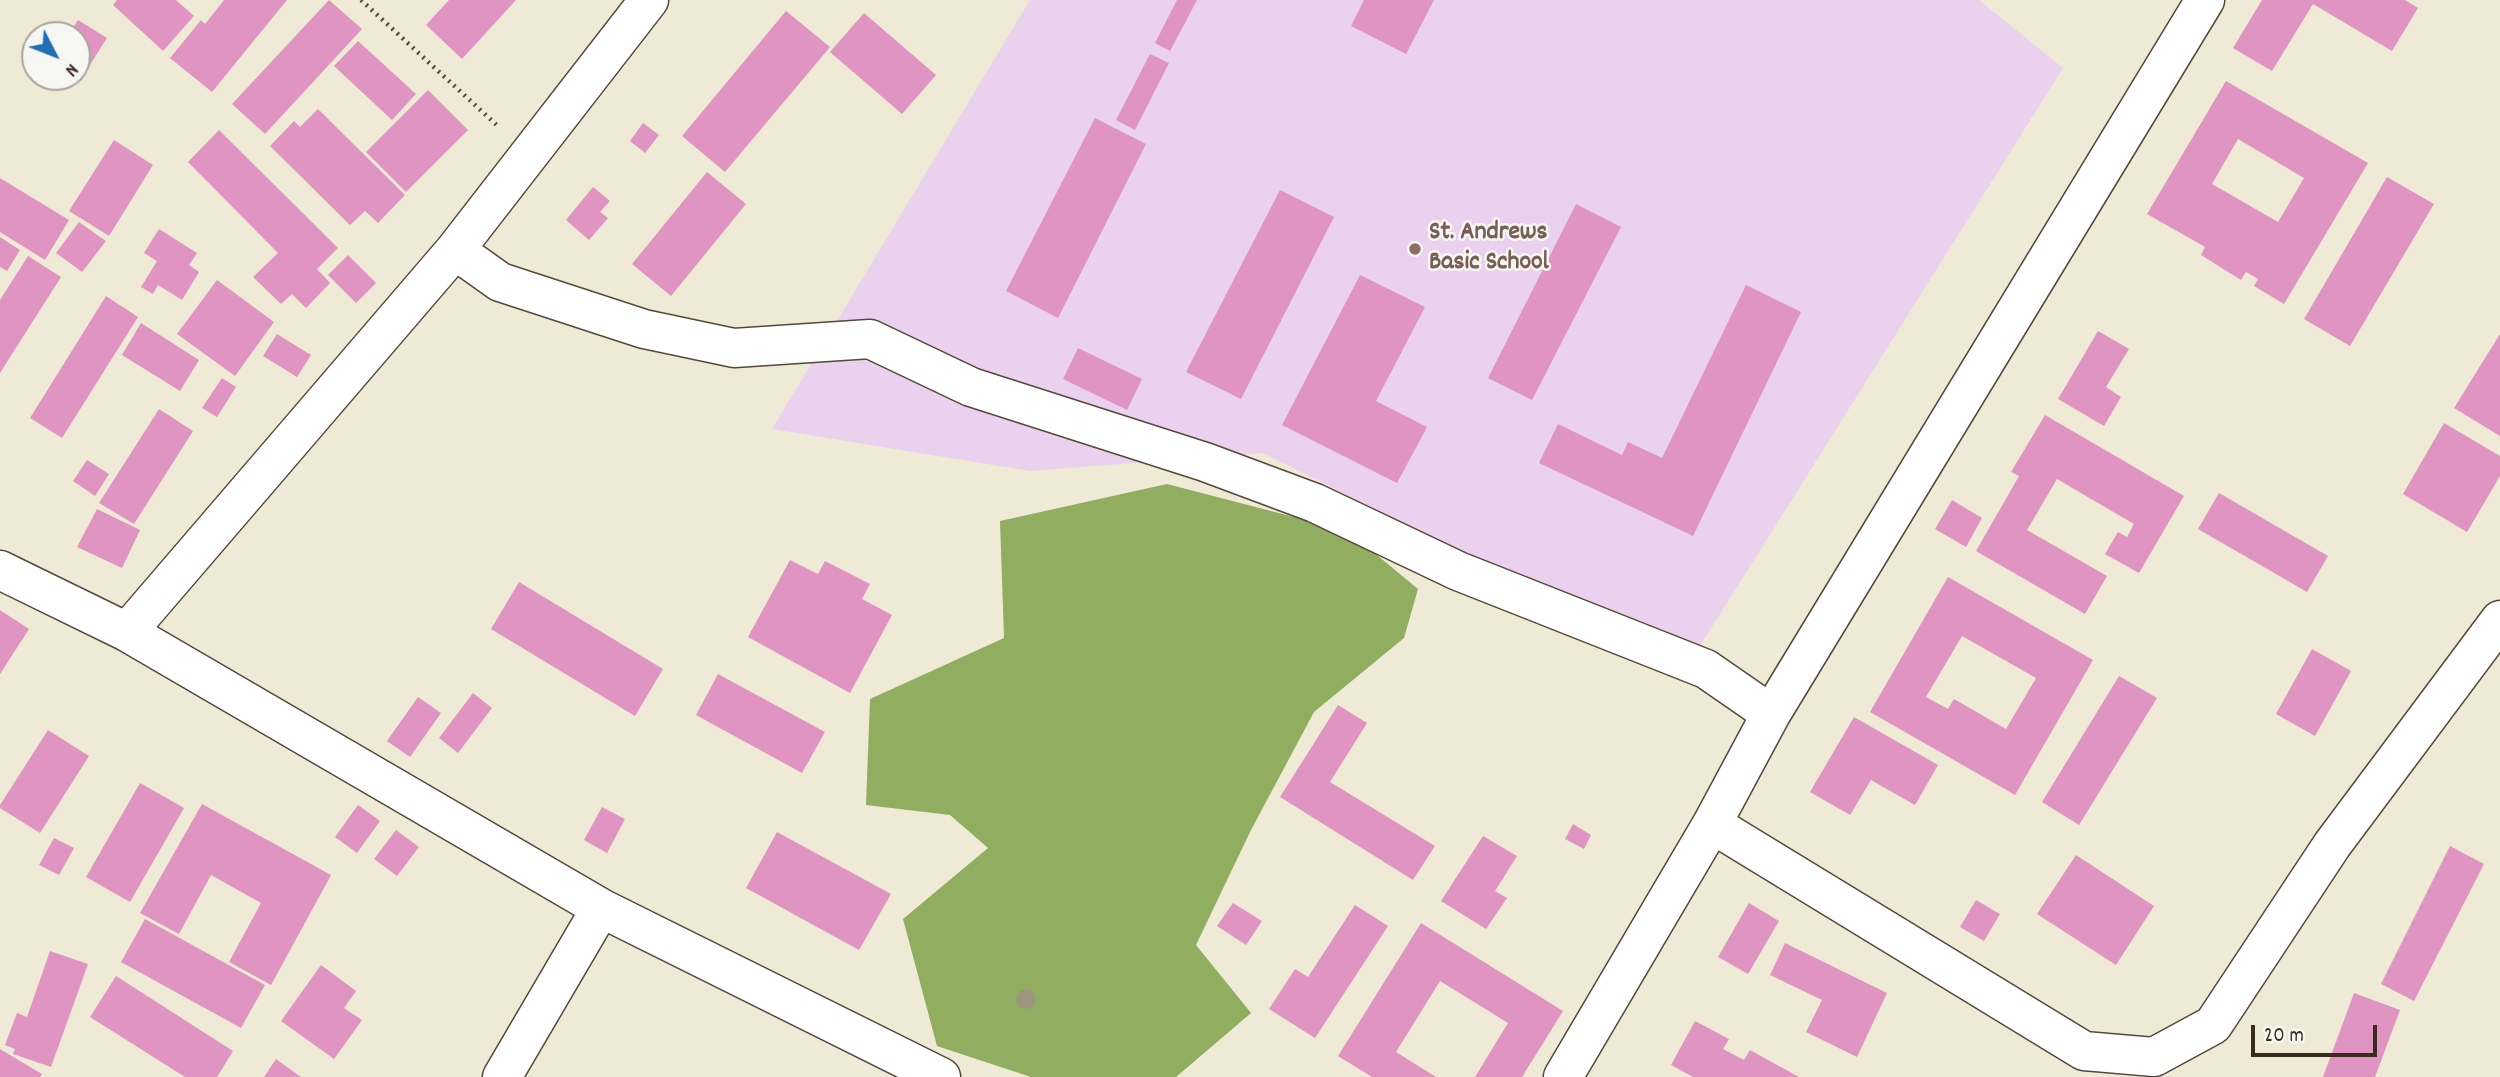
<!DOCTYPE html>
<html>
<head>
<meta charset="utf-8">
<style>
  body { margin:0 }
  #map { position:relative; width:2500px; height:1077px; overflow:hidden; background:#eeead6; font-family:Dekko,sans-serif }
  canvas { display:block }
  .north { position:absolute; left:21px; top:21px; width:70px; height:70px; box-sizing:border-box; background:#f6f6f2; border:2px solid #aba49d; border-radius:50%; rotate:132deg; font-size:19px; font-weight:700; line-height:28px; text-align:center; color:#3b2a1e }
  .north::after { content:''; display:block; margin:auto; width:24px; height:32px; background:#1f6fb2; clip-path:polygon(50% 0,100% 100%,50% 72%,0 100%) }
  .scale { position:absolute; left:2251px; top:1025px; width:126px; height:32px; box-sizing:border-box; border:4px solid #3b2a1e; border-top:0; padding-left:9px; font-size:21px; line-height:24px; white-space:nowrap; color:#3b2a1e; -webkit-text-stroke:5px #f6f6f2; paint-order:stroke }
</style>
</head>
<body>
<div id="map">
<canvas width="2500" height="1077"></canvas>
<div class="north">N</div>
<div class="scale">20 m</div>
</div>
<script>
const ctx = document.querySelector('canvas').getContext('2d');
ctx.lineJoin = 'round';
function fill(path, color) { ctx.fillStyle = color; ctx.fill(path, 'evenodd'); }
const toPath = rows => new Path2D(rows.map(r => 'M' + r).join(''));
function strokePath(path, color, width, dash) { ctx.strokeStyle = color; ctx.lineWidth = width; ctx.lineCap = dash ? 'butt' : 'round'; ctx.setLineDash(dash || []); ctx.stroke(path); }
function label(font, color, halo, rows, align = 'center') {
  ctx.font = font + ' Dekko,sans-serif'; ctx.lineWidth = 5; ctx.setLineDash([]); ctx.textBaseline = 'middle'; ctx.strokeStyle = halo; ctx.fillStyle = color; for (const [text, x, y, turn = 0] of rows) {
    ctx.save(); ctx.translate(x, y); ctx.rotate((+turn || 0) * Math.PI / 180); ctx.textAlign = isNaN(turn) ? turn : align; if (halo) ctx.strokeText(text, 0, 0); ctx.fillText(text, 0, 0); ctx.restore();
  }
}
fill(toPath([
  [1030,0,1979,0,2063,68,1688,665,1263,453,1030,471,772,429]
]), '#ead1ed');
fill(toPath([
  [1167,484,1348,531,1418,589,1404,638,1314,712,1251,830,1196,945,1251,1013,1176,1077,1031,1077,937,1046,903,919,988,848,950,815,866,805,870,699,1004,638,1000,521]
]), '#90ad60');
fill(toPath([
  [117,0,176,0,194,16,163,51,113,5],
  [224,0,287,0,212,92,170,58,201,20,205,24],
  [329,0,362,29,265,134,232,104],
  [449,0,516,0,462,59,426,25],
  [1177,0,1197,0,1170,51,1155,43],
  [1364,0,1434,0,1406,54,1351,26],
  [2262,0,2405,0,2418,8,2392,51,2313,4,2272,71,2233,48],
  [786,11,830,47,725,172,682,136],
  [864,13,936,75,902,114,830,52],
  [78,20,107,38,79,82,72,77,77,77,77,35,68,35],
  [358,41,416,94,392,120,334,66],
  [1150,54,1169,63,1135,130,1116,120],
  [2226,81,2368,163,2284,304,2254,286,2258,279,2246,272,2241,280,2201,255,2205,247,2147,214],
  [2238,139,2304,178,2278,222,2212,184],
  [428,90,468,130,406,192,366,152],
  [318,109,405,195,378,223,365,211,350,225,270,146,294,121,300,127],
  [1095,118,1146,144,1058,318,1006,291],
  [643,123,659,135,645,153,630,141],
  [219,130,338,248,317,269,330,283,306,308,292,294,281,304,253,277,278,253,188,162],
  [114,140,153,165,109,236,69,211],
  [707,172,746,204,671,296,632,264],
  [2387,177,2434,204,2350,346,2304,319],
  [0,178,69,220,45,260,0,232],
  [593,187,610,201,600,212,608,218,589,240,566,220],
  [1280,190,1334,217,1241,399,1186,372],
  [1576,204,1621,227,1532,400,1488,378],
  [79,222,106,241,82,272,56,253],
  [159,229,197,253,189,265,199,272,182,300,158,285,153,294,141,287,157,261,144,253],
  [0,237,20,250,7,271,0,267],
  [348,255,376,283,356,303,328,275],
  [28,256,61,277,0,373,0,300],
  [1360,275,1425,307,1376,401,1427,427,1397,483,1282,425],
  [217,280,274,322,235,376,177,334],
  [1746,285,1801,312,1693,536,1539,463,1558,424,1622,455,1628,442,1662,458],
  [106,296,138,317,62,438,30,418],
  [141,323,199,360,180,391,122,355],
  [2098,331,2129,349,2106,387,2121,397,2104,426,2058,399],
  [277,334,311,355,297,377,263,356],
  [2500,334,2500,436,2454,408],
  [1078,348,1142,379,1127,410,1063,379],
  [222,378,236,387,217,417,202,408],
  [159,409,193,431,134,524,99,503],
  [2045,415,2184,496,2139,573,2105,554,2118,532,2127,537,2134,524,2057,479,2027,530,2107,576,2085,614,1976,551,2019,476,2011,472],
  [2444,423,2500,456,2500,476,2467,532,2403,494],
  [87,460,109,474,95,496,73,481],
  [2219,493,2328,556,2307,592,2198,529],
  [1952,500,1982,518,1966,547,1935,529],
  [97,509,140,530,122,568,77,547],
  [790,560,818,574,825,561,870,584,862,599,892,615,850,693,748,637],
  [1948,577,2093,660,2015,795,1870,712],
  [1962,636,2036,678,2006,729,1954,699,1948,709,1926,697],
  [519,582,663,669,635,716,491,629],
  [0,610,29,629,0,674],
  [2312,649,2351,671,2315,736,2276,714],
  [718,674,825,732,802,773,696,715],
  [2119,676,2157,698,2079,825,2042,802],
  [473,693,492,708,458,753,439,738],
  [418,697,441,713,410,757,387,741],
  [1338,705,1367,723,1330,782,1435,846,1413,880,1280,797],
  [1854,717,1938,765,1915,805,1871,780,1850,815,1810,792],
  [48,730,89,756,40,833,0,808,0,805],
  [140,783,184,808,130,902,86,877],
  [202,804,331,875,271,985,229,962,261,903,211,875,179,934,140,913],
  [358,805,380,821,357,853,335,837],
  [602,807,625,819,607,853,584,840],
  [1573,824,1591,835,1584,849,1565,839],
  [396,830,419,847,397,876,374,859],
  [777,832,891,894,859,950,746,888],
  [1483,836,1517,856,1495,891,1507,898,1486,929,1441,901],
  [54,838,74,848,59,875,39,865],
  [2450,846,2484,864,2414,1001,2381,984],
  [2076,855,2154,906,2116,965,2037,914],
  [1976,900,2000,914,1984,941,1960,927],
  [1233,903,1262,921,1246,945,1217,926],
  [1749,903,1779,921,1748,974,1718,957],
  [1355,905,1388,926,1315,1038,1269,1009,1295,969,1308,977],
  [145,919,265,985,241,1028,121,962],
  [1421,923,1563,1011,1522,1077,1475,1077,1508,1023,1440,981,1396,1052,1436,1077,1372,1077,1338,1056],
  [1785,943,1887,993,1857,1057,1806,1032,1822,1000,1770,975],
  [50,951,88,964,51,1067,13,1054,15,1049,5,1045,17,1013,27,1017],
  [321,965,356,991,344,1008,362,1020,334,1059,281,1021],
  [116,976,233,1051,217,1077,185,1077,90,1017],
  [2354,993,2400,1010,2375,1077,2323,1077],
  [1695,1021,1729,1039,1723,1049,1744,1060,1750,1050,1799,1077,1693,1077,1671,1065],
  [0,1049,42,1074,40,1077,0,1077],
  [276,1059,301,1077,264,1077]
]), '#e094c2');
const minor = toPath([
  [455,250,500,282,644,329,734,348,870,339,971,387,1205,462,1315,503,1458,571,1706,669,1771,714],
  [0,570,127,632,601,908,941,1077],
  [127,632,455,250,649,0],
  [1712,824,2084,1051,2154,1057,2213,1025,2332,845,2500,620],
  [502,1077,601,908],
  [1563,1077,1712,824,1771,714,2205,0]
]);
strokePath(minor, '#56473a', 41);
strokePath(toPath([
  [361,0,500,128]
]), '#56473a', 4.5, [2, 5]);
strokePath(minor, '#fff', 38);
ctx.fillStyle = '#9d967c';
for (const [x, y] of [
  [1026,999]
]) { ctx.beginPath(); ctx.arc(x, y, 10, 0, 2 * Math.PI); ctx.fill(); }
for (const [x, y, r, color] of [
  [1415,249,7,"#8d6e63"]
]) { const dot = new Path2D(); dot.arc(x, y, r, 0, 2 * Math.PI); ctx.fillStyle = color; ctx.fill(dot); strokePath(dot, '#f6f6f2', 2.5); }
label('bold 26px', '#785e54', '#f6f6f2', [
  ["St. Andrews",1429,234],
  ["Basic School",1429,264]
], 'left');
</script>
</body>
</html>
